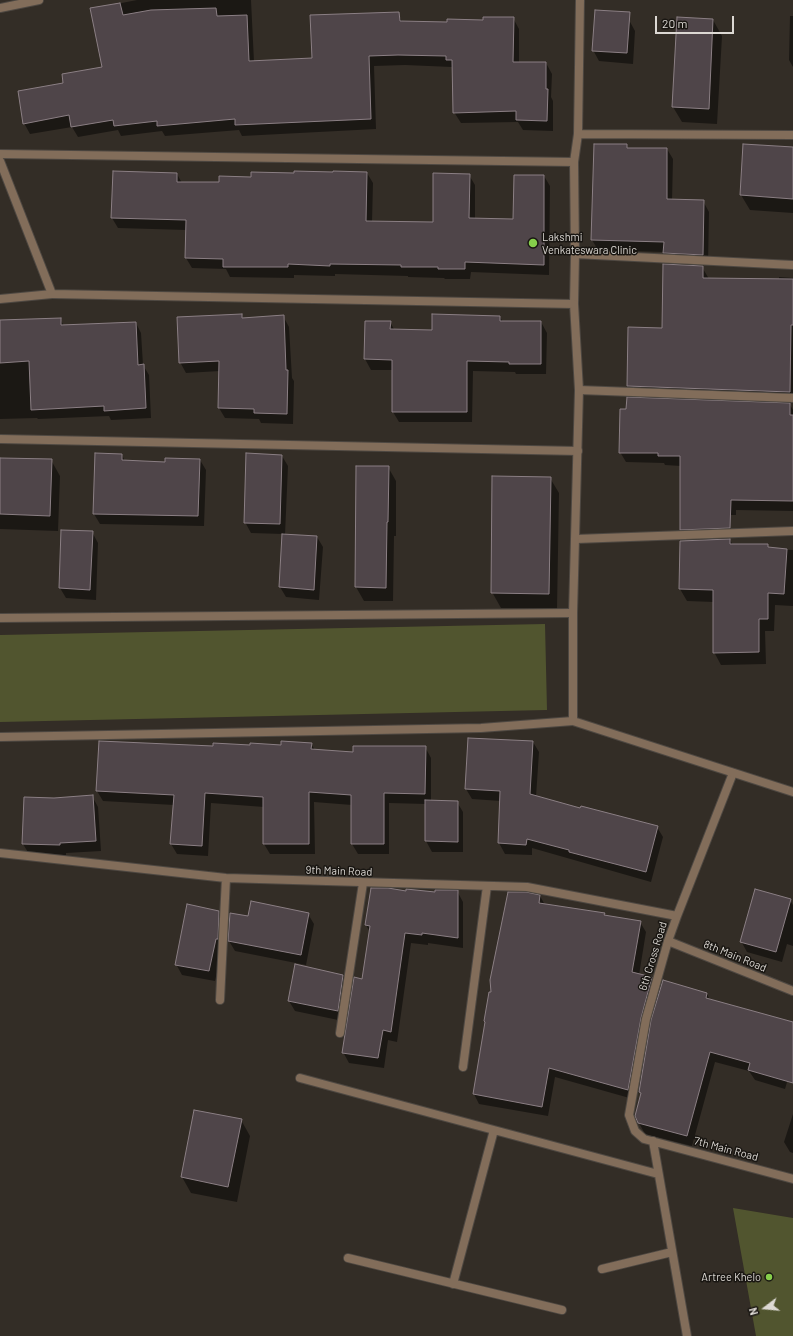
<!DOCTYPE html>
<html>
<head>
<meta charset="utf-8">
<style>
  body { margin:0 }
  #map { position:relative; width:793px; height:1336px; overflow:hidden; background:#332d26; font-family:Barlow,sans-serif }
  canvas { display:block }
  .north { position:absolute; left:745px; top:1288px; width:40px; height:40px; -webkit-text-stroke:3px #191612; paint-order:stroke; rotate:254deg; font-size:11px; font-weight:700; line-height:16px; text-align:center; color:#dcd8d3 }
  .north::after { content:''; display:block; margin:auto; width:14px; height:18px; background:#dcd8d3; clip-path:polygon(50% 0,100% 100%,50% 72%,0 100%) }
  .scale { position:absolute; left:655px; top:16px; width:79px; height:18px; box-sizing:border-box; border:2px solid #dcd8d3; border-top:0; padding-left:5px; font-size:12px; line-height:14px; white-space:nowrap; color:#dcd8d3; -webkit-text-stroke:3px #191612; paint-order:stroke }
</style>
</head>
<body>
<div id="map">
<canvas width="793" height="1336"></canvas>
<div class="north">N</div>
<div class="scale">20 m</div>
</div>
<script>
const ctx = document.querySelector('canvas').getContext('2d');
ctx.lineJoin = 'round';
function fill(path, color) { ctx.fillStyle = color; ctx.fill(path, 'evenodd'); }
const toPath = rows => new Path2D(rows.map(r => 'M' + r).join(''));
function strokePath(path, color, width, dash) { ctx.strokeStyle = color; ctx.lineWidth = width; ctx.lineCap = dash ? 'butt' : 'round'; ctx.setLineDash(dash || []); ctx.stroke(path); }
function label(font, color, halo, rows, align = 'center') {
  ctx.font = font + ' Barlow,sans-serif'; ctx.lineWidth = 3; ctx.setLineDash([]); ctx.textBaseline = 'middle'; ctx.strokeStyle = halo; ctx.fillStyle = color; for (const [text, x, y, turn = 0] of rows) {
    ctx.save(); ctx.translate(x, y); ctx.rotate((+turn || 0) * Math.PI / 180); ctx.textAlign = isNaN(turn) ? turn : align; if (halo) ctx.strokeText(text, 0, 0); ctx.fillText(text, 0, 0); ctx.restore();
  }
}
fill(toPath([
  [545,624,547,710,0,722,0,635],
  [733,1208,793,1218,793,1336,756,1336]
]), '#51552f');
fill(toPath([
  [137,0,251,0,254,62,313,59,399,16,403,23,448,23,513,18,519,29,519,63,546,63,552,74,551,97,553,101,553,131,523,130,518,122,461,123,454,112,453,69,452,67,405,65,374,66,376,129,242,136,239,130,165,136,162,131,121,136,118,130,78,137,72,127,30,134,24,123,64,84,103,68,91,9],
  [790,16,793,16,793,67,789,60],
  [629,20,635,31,633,64,599,61,593,50],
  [713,20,722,36,717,124,682,122,673,107],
  [626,145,628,149,667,149,673,159,672,201,703,201,709,212,708,265,670,263,664,252,598,250,592,240],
  [793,148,793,213,750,210,741,195],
  [367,173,373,183,372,222,434,223,469,175,475,185,475,219,514,220,544,176,550,186,549,275,471,272,470,279,445,279,444,278,408,277,408,276,335,274,335,276,294,275,294,278,230,277,226,269,192,268,186,258,186,230,118,228,112,218,177,174,182,183,220,183,252,178],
  [702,267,709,279,779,280,779,277,793,278,793,403,789,403,793,410,793,511,736,510,736,515,714,515,713,538,687,539,681,529,681,466,665,465,664,463,626,462,620,452,627,410,635,399,628,386],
  [241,315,243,318,283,316,289,327,292,378,294,381,293,424,261,423,259,419,225,418,219,408,220,371,186,373,180,362],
  [500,317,503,322,541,322,547,333,546,374,516,374,515,372,473,371,472,422,399,422,393,412,393,370,371,370,365,359,366,322,390,322,395,331,433,331],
  [60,319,64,326,136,323,141,333,143,365,149,375,151,418,111,420,109,416,38,419,37,418,0,419,0,321],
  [96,454,122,455,125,461,166,463,200,460,206,470,204,526,100,524,94,514],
  [282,456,288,466,285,535,317,537,323,547,319,600,286,597,280,587,283,534,251,533,245,522],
  [0,459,51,460,60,476,58,531,0,529],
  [357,467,388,467,396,481,396,536,394,536,393,601,364,601,356,587],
  [550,478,559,493,557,609,501,608,492,592],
  [62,531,92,532,98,543,96,600,66,598,60,588],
  [730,540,733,545,768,545,769,549,793,550,793,606,775,605,774,631,765,631,766,664,721,665,714,652,714,602,687,601,680,589],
  [533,742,539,752,536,797,657,827,663,837,651,882,532,848,532,855,505,854,499,843,501,801,472,799,466,789],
  [311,744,315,750,354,753,425,747,431,758,431,801,457,802,463,812,463,852,432,852,426,841,426,804,389,803,389,854,358,854,352,844,352,805,314,802,315,854,270,854,264,844,264,807,211,803,208,856,177,854,171,844,174,805,103,801,97,791,214,747,282,746],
  [92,796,98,807,101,851,66,853,66,855,29,854,23,844,54,799],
  [457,891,463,902,463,948,428,943,428,945,411,943,397,1042,388,1040,384,1068,349,1063,343,1052,363,980,370,932,366,925,407,892],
  [540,896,545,905,604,914,605,916,640,922,646,932,639,975,651,978,657,988,646,1029,633,1099,555,1077,548,1116,479,1104,474,1094,492,993],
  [790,900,793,905,793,946,787,944,782,962,747,952,741,941],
  [218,911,224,922,222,949,215,981,182,975,176,964],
  [308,914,314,924,306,965,235,951,229,941,249,917],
  [343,976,349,986,343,1021,295,1011,289,1001],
  [707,994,710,1000,793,1023,793,1062,785,1089,755,1080,749,1071,715,1062,692,1146,645,1134,639,1123,642,1096,640,1092],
  [793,1114,793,1153,790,1152,784,1142],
  [241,1120,250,1136,237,1202,191,1193,182,1177]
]), '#0007');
const building = toPath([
  [120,3,123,15,151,10,216,8,217,16,247,15,249,61,312,58,310,15,399,12,400,21,447,22,447,19,483,20,483,17,514,17,513,62,546,62,546,89,548,89,547,121,516,120,516,111,453,113,452,60,446,60,446,56,398,55,369,56,371,119,235,125,235,119,157,126,157,121,114,126,113,120,71,127,69,115,23,124,18,91,63,83,62,74,102,67,90,8,120,3],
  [595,10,630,12,627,53,592,51,595,10],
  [677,17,713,19,709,109,672,107,677,17],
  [594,144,627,144,627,148,667,148,667,199,704,200,703,255,663,253,664,242,591,240,594,144],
  [743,144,793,147,793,199,740,195,743,144],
  [113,171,177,173,177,182,219,182,219,176,251,177,251,172,294,173,294,171,333,172,333,171,367,172,366,221,433,222,433,173,470,174,469,218,513,219,514,175,544,175,544,265,465,262,465,269,438,269,438,267,401,267,401,265,330,264,330,266,288,264,288,267,223,267,223,259,185,258,186,220,111,218,113,171],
  [663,264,703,266,703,278,793,279,793,325,791,325,790,392,627,386,628,327,662,328,663,264],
  [242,314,242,318,284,315,286,370,288,370,287,414,254,413,254,409,218,408,219,361,179,363,177,317,242,314],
  [432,314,500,316,500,321,541,321,541,364,509,364,509,362,467,361,467,412,392,412,392,360,364,359,365,321,391,321,390,329,432,330,432,314],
  [61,318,61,325,136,322,138,365,144,364,146,408,104,411,104,406,31,410,29,361,0,363,0,320,61,318],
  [627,397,790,403,790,415,793,415,793,501,731,500,730,528,680,530,680,456,658,456,658,453,619,453,620,409,626,409,627,397],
  [95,453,122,454,122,460,165,462,165,458,200,459,198,516,93,514,95,453],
  [246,453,282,455,280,524,244,523,246,453],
  [0,458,52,459,50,516,0,514,0,458],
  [356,466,389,466,388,522,387,522,386,588,355,587,356,466],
  [492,476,551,477,549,594,491,593,492,476],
  [61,530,93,531,90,590,59,588,61,530],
  [282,534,317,536,314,590,279,587,282,534],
  [730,539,730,544,768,544,768,547,787,549,784,594,768,593,768,619,759,619,759,652,713,653,713,590,679,589,680,541,730,539],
  [468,738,533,741,530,794,580,808,581,806,658,826,646,872,569,852,569,850,527,839,526,845,498,843,500,791,465,789,468,738],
  [99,741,213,746,213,743,250,745,250,743,281,745,281,741,312,743,311,749,353,752,353,746,426,746,425,794,384,793,384,844,351,844,351,795,309,792,309,844,263,844,263,797,205,793,202,846,170,844,174,795,96,791,99,741],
  [93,795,96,841,60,843,60,845,22,844,24,797,54,798,93,795],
  [425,800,458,801,458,842,425,841,425,800],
  [371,888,388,888,406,891,406,889,435,892,435,890,458,890,458,938,422,933,422,935,405,933,391,1032,383,1030,378,1058,342,1053,354,977,362,979,370,926,365,925,371,888],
  [755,889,791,899,776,952,740,942,755,889],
  [508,892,526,892,540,895,539,903,605,913,604,915,641,921,632,972,652,977,641,1018,628,1090,549,1068,542,1107,473,1094,485,1022,484,1021,489,992,491,992,490,980,508,892],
  [251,901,309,913,301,955,228,941,230,913,248,916,251,901],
  [187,904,219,911,218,939,216,939,209,971,175,965,187,904],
  [295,964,343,975,338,1011,288,1001,295,964],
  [663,980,707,993,706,998,793,1022,793,1083,748,1070,750,1063,710,1052,687,1136,638,1123,635,1116,641,1093,639,1092,651,1020,663,980],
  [194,1110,242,1119,228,1187,181,1177,194,1110]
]);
fill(building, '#4f4549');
strokePath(building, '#8b7f84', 1);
const minor = toPath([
  [0,8,39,0],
  [578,134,793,135],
  [0,154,574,162],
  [575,254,793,265],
  [0,299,52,294],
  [574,304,575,254,574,162,578,134,580,0],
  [579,390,793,398],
  [0,439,578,451],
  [576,539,793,531],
  [0,618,573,613],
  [0,737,481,728,573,721],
  [733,773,677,916,668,941,646,1019,629,1115,635,1131,644,1139,793,1179],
  [0,853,226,878,527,887,677,916],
  [668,941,793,991],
  [220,1000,226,878],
  [340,1033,363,883],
  [463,1067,487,886],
  [300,1078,658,1174],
  [653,1141,687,1336],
  [348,1258,562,1310],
  [602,1269,672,1252],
  [453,1284,494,1130]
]);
const tertiary = toPath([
  [0,161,52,294,574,304,579,390,573,613,573,721,793,792]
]);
strokePath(minor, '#4e4842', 10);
strokePath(tertiary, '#4e4842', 10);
strokePath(minor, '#826d5a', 8);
strokePath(tertiary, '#826d5a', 8);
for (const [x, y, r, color] of [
  [533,243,5,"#86cf4b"],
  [769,1277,4,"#86cf4b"]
]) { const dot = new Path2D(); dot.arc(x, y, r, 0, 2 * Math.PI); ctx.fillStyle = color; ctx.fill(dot); strokePath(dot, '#191612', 1.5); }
label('11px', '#dcd8d3', '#191612', [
  ["Lakshmi",542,237],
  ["Venkateswara Clinic",542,250],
  ["Artree Khelo",761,1277,"right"]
], 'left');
label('11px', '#dcd8d3', '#191612', [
  ["9th Main Road",339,871,2],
  ["6th Cross Road",653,956,-73],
  ["8th Main Road",735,956,22],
  ["7th Main Road",726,1149,15]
]);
</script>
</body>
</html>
